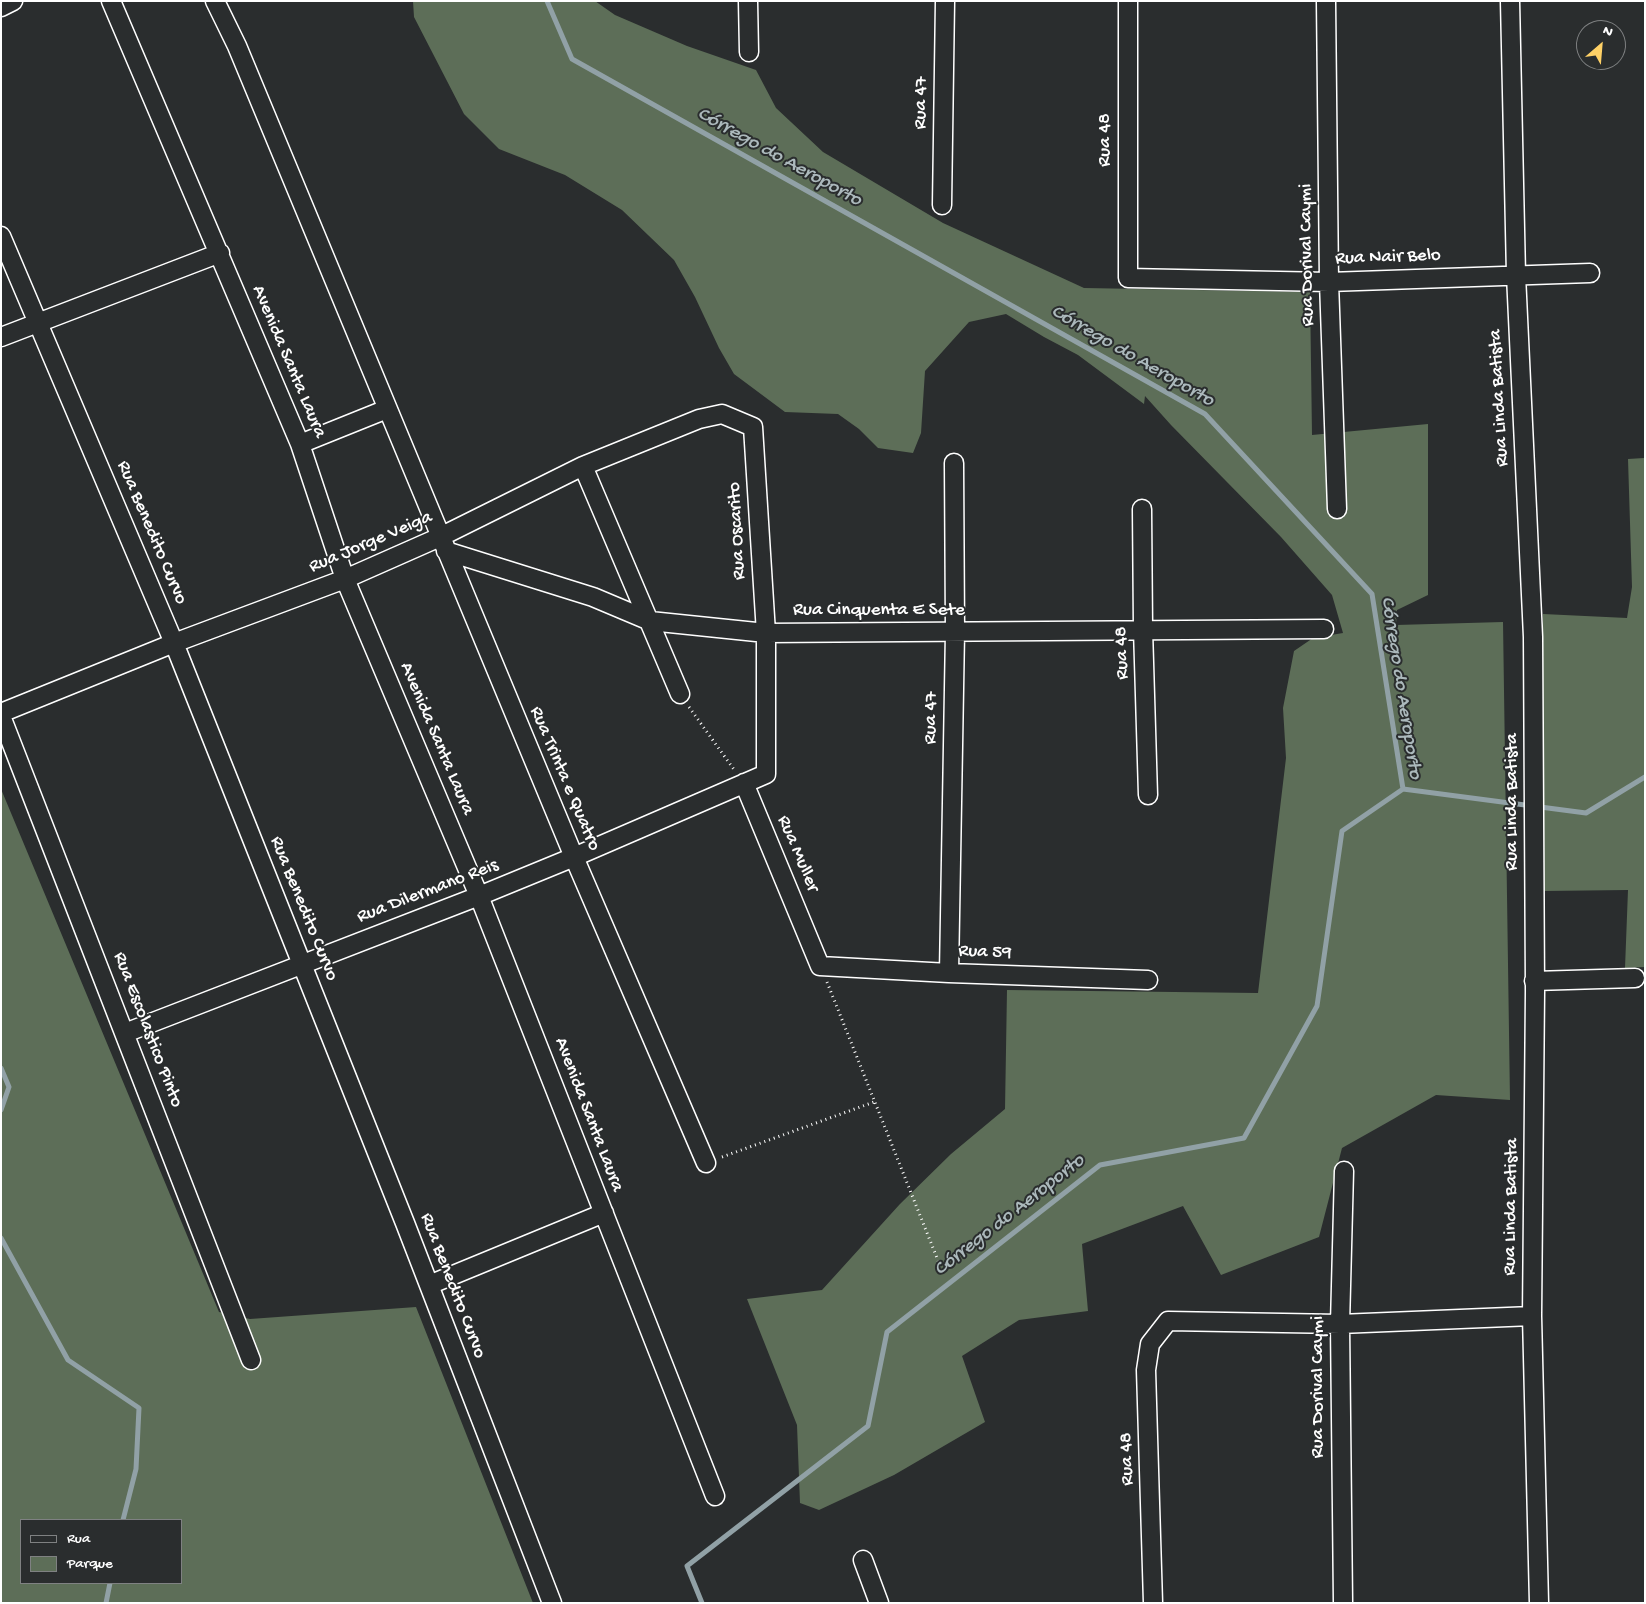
<!DOCTYPE html>
<html>
<head>
<meta charset="utf-8">
<style>
  body { margin:0 }
  #map { position:relative; width:1646px; height:1604px; overflow:hidden; background:#2a2d2e; font-family:"Gochi Hand",sans-serif }
  canvas { display:block }
  .frame { position:absolute; inset:0; border:2px solid #fff; pointer-events:none }
  .legend { position:absolute; left:20px; top:1519px; width:162px; height:65px; box-sizing:border-box; background:#2a2d2e; border:1px solid #7f8182; margin:0; padding:6px 9px; list-style:none; font-size:15px; color:#fff }
  .legend li { display:flex; align-items:center; gap:10px; height:25px }
  .legend b { width:25px; border:1px solid #7f8182 }
  .north { position:absolute; left:1576px; top:20px; width:50px; height:50px; box-sizing:border-box; background:#2a2d2e; border:1px solid #7f8182; border-radius:50%; rotate:27deg; font-size:14px; font-weight:700; line-height:20px; text-align:center; color:#fff }
  .north::after { content:''; display:block; margin:auto; width:18px; height:22px; background:#ffd166; clip-path:polygon(50% 0,100% 100%,50% 72%,0 100%) }
</style>
</head>
<body>
<div id="map">
<canvas width="1646" height="1604"></canvas>
<div class="frame"></div>
<ul class="legend">
<li><b style="height:6px;background:#2a2d2e"></b>Rua</li>
<li><b style="height:14px;background:#5d6e58"></b>Parque</li>
</ul>
<div class="north">N</div>
</div>
<script>
const ctx = document.querySelector('canvas').getContext('2d');
ctx.lineJoin = 'round';
function fill(path, color) { ctx.fillStyle = color; ctx.fill(path, 'evenodd'); }
const toPath = rows => new Path2D(rows.map(r => 'M' + r).join(''));
function strokePath(path, color, width, dash) { ctx.strokeStyle = color; ctx.lineWidth = width; ctx.lineCap = dash ? 'butt' : 'round'; ctx.setLineDash(dash || []); ctx.stroke(path); }
function label(font, color, halo, rows, align = 'center') {
  ctx.font = font + ' "Gochi Hand",sans-serif'; ctx.lineWidth = 4; ctx.setLineDash([]); ctx.textBaseline = 'middle'; ctx.strokeStyle = halo; ctx.fillStyle = color; for (const [text, x, y, turn = 0] of rows) {
    ctx.save(); ctx.translate(x, y); ctx.rotate((+turn || 0) * Math.PI / 180); ctx.textAlign = isNaN(turn) ? turn : align; if (halo) ctx.strokeText(text, 0, 0); ctx.fillText(text, 0, 0); ctx.restore();
  }
}
fill(toPath([
  [413,1,595,1,615,15,687,46,756,70,776,108,823,152,943,223,1084,288,1310,292,1312,435,1428,424,1428,595,1397,610,1396,625,1503,622,1510,1100,1436,1095,1342,1148,1319,1237,1221,1275,1183,1206,1082,1244,1088,1311,1019,1320,962,1356,985,1422,894,1475,819,1510,800,1503,797,1425,747,1299,822,1290,900,1204,951,1154,1005,1109,1007,990,1258,993,1286,758,1283,708,1294,651,1313,638,1343,633,1332,595,1281,537,1171,425,1145,396,1144,404,1078,355,1044,337,1006,314,969,322,925,371,921,433,913,453,878,448,859,429,838,414,785,412,734,374,719,348,695,297,674,260,622,210,565,175,499,149,464,114,414,17],
  [1644,458,1645,967,1625,968,1628,890,1543,891,1543,614,1627,618,1632,587,1628,459],
  [1,789,219,1312,250,1319,416,1307,533,1603,1,1603],
  [21,1520,181,1520,181,1583,21,1583]
]), '#5d6e58');
strokePath(toPath([
  [547,1,572,59,1205,414,1372,594,1403,789,1342,831,1317,1006,1244,1138,1100,1165,887,1332,868,1426,687,1566,702,1603],
  [1403,789,1586,813,1645,777],
  [1,1068,9,1087,1,1110],
  [1,1238,68,1360,139,1408,136,1469,123,1520],
  [106,1603,110,1583]
]), '#91a1a6', 5);
const minor = toPath([
  [111,1,300,444,345,579,479,896,715,1496],
  [215,1,237,46,574,857,706,1163],
  [748,1,749,52],
  [1128,1,1128,278,1329,282,1590,273],
  [1326,1,1329,282,1337,509],
  [1510,1,1516,275,1533,637,1535,991,1532,1316,1539,1603],
  [1,7,13,1],
  [942,205,945,1],
  [1,236,174,643,405,1223,552,1603],
  [1,337,220,253],
  [300,444,387,409],
  [583,466,680,694],
  [1142,509,1143,629,1148,795],
  [446,551,593,597,650,621,766,633,1324,629],
  [1,713,174,643,345,579,440,537,583,466,699,419,722,414,753,427,766,633,766,774,574,857,479,896,125,1033],
  [1,716,251,1360],
  [744,783,820,966,949,973,1148,980],
  [949,973,955,632,954,463],
  [1534,981,1635,978],
  [429,1285,604,1213],
  [863,1560,879,1603],
  [1153,1603,1146,1370,1150,1344,1168,1321,1340,1324,1532,1316],
  [1343,1603,1340,1324,1344,1171]
]);
strokePath(minor, '#fff', 21);
strokePath(toPath([
  [689,707,735,771],
  [827,982,943,1273],
  [722,1157,874,1102]
]), '#fff', 3, [1, 4]);
strokePath(minor, '#2a2d2e', 18);
label('19px', '#fff', '#2a2d2e', [
  ["Rua 47",922,103,-89],
  ["Rua 48",1106,140,-90],
  ["Rua Dorival Caymi",1308,255,-91],
  ["Rua Nair Belo",1388,258,-2],
  ["Avenida Santa Laura",288,362,67],
  ["Rua Linda Batista",1500,398,-93],
  ["Rua Oscarito",738,531,-93],
  ["Rua Benedito Curvo",151,533,67],
  ["Rua Jorge Veiga",371,543,-23],
  ["Rua Cinquenta E Sete",879,611],
  ["Rua 48",1123,653,-92],
  ["Rua 47",932,718,-89],
  ["Avenida Santa Laura",436,739,67],
  ["Rua Trinta e Quatro",564,779,67],
  ["Rua Linda Batista",1513,802,-90],
  ["Rua Muller",797,854,67],
  ["Rua Dilermano Reis",428,892,-21],
  ["Rua Benedito Curvo",303,909,68],
  ["Rua 59",985,953,2],
  ["Rua Escolastico Pinto",147,1030,69],
  ["Avenida Santa Laura",588,1115,69],
  ["Rua Linda Batista",1512,1207,-89],
  ["Rua Benedito Curvo",452,1286,69],
  ["Rua Dorival Caymi",1319,1387,-90],
  ["Rua 48",1128,1459,-92]
]);
label('italic 20px', '#acb9bc', '#2a2d2e', [
  ["Córrego do Aeroporto",779,158,29],
  ["Córrego do Aeroporto",1132,357,30],
  ["Córrego do Aeroporto",1400,688,81],
  ["Córrego do Aeroporto",1010,1216,-38]
]);
</script>
</body>
</html>
